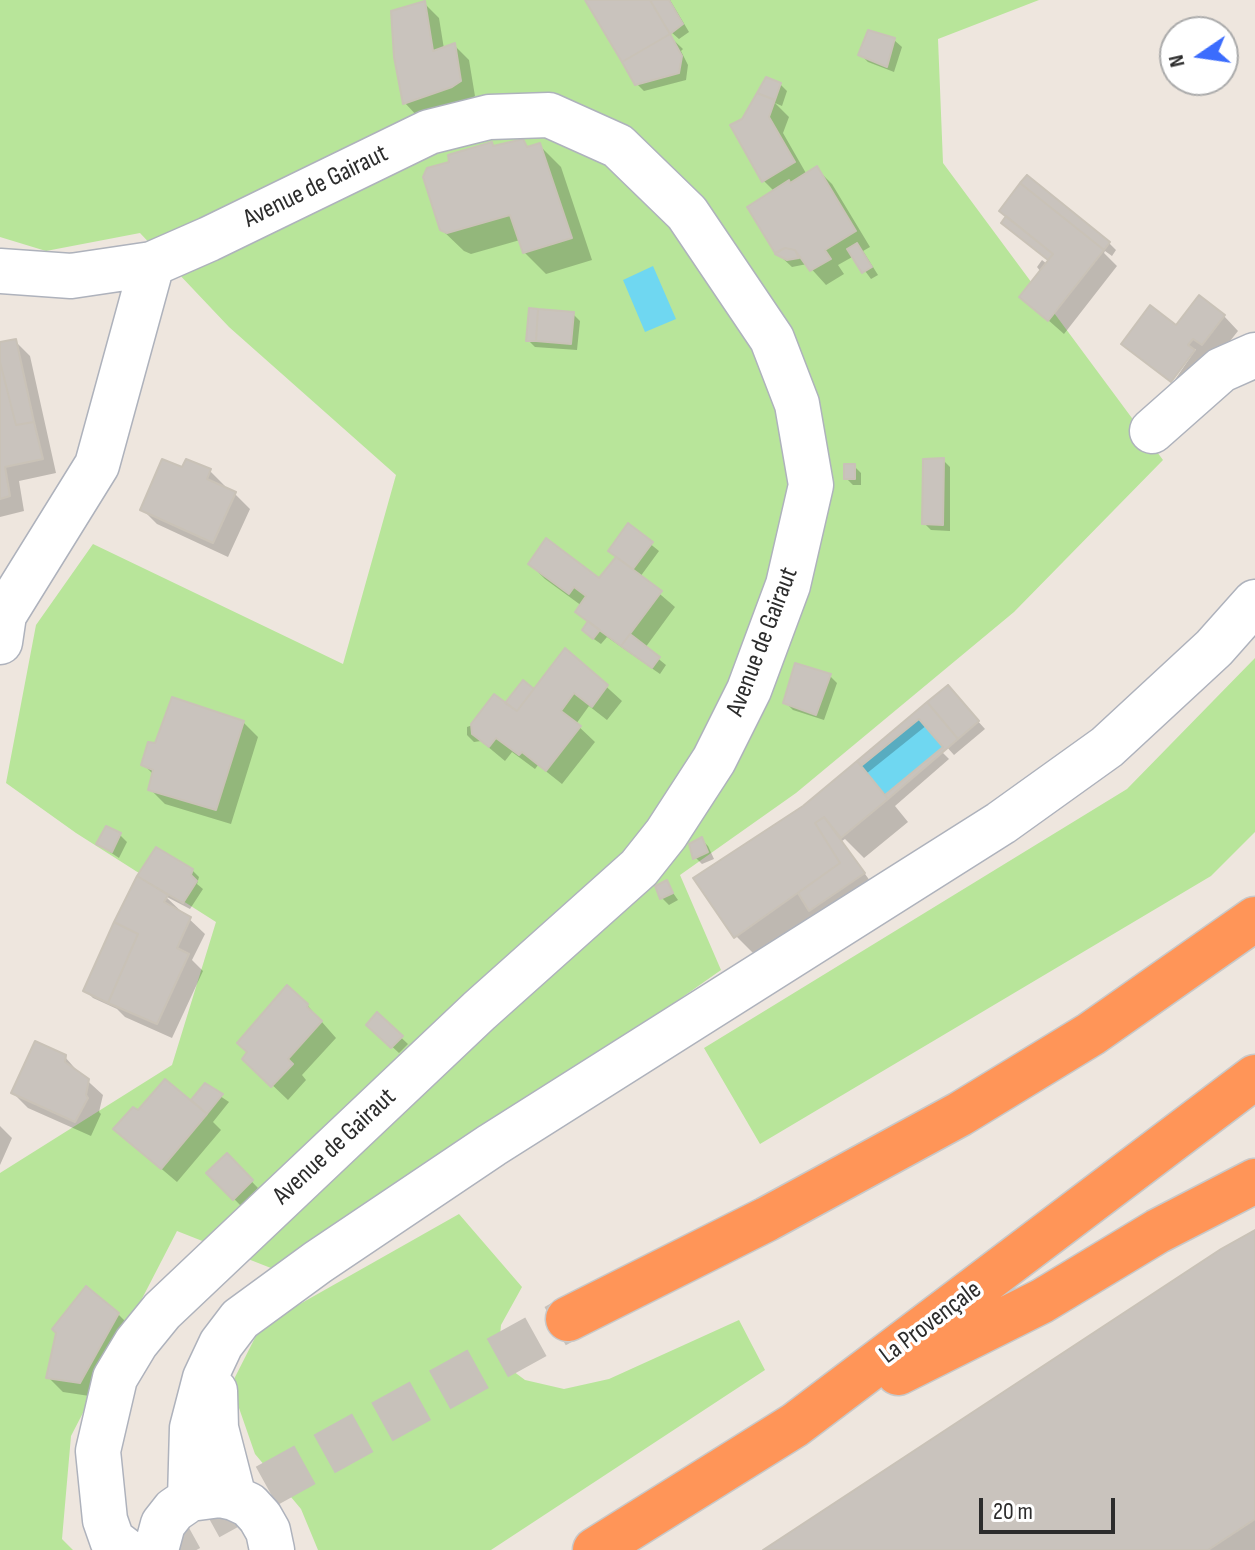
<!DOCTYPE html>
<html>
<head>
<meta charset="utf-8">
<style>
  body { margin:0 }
  #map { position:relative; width:1255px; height:1550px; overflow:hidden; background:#eee6de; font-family:"Sofia Sans Condensed",sans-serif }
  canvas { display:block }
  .north { position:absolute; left:1159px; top:16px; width:80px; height:80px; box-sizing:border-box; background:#fff; border:2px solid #ababab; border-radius:50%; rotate:257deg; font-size:22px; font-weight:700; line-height:32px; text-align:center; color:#2c2c2c }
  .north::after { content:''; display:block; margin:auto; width:28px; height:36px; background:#3b6cfd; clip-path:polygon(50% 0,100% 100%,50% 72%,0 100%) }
  .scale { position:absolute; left:979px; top:1498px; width:136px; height:36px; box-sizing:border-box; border:4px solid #2c2c2c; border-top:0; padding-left:10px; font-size:24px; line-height:28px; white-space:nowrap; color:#2c2c2c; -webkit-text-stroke:6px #fff; paint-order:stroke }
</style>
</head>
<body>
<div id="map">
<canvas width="1255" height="1550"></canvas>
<div class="north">N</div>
<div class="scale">20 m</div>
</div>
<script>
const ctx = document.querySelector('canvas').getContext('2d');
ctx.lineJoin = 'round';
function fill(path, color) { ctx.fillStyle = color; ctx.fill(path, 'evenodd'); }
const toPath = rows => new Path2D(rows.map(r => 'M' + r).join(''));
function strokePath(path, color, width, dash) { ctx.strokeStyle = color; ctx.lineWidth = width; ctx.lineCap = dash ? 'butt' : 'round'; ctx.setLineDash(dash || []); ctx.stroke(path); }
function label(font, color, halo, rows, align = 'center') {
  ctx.font = font + ' "Sofia Sans Condensed",sans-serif'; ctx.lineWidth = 7; ctx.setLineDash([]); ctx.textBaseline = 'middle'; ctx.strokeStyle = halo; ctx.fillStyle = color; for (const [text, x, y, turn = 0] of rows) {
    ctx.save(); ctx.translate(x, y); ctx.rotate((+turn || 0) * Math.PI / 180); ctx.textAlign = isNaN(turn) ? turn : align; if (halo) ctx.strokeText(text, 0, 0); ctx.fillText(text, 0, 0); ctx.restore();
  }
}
fill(toPath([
  [0,0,1039,0,938,39,943,163,1163,460,1014,612,796,793,680,875,721,970,511,1118,281,1272,177,1231,71,1436,62,1539,73,1550,0,1550,0,1173,172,1065,216,922,76,833,6,783,36,625,93,544,343,664,396,475,229,327,140,233,46,251,0,237],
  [1255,658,1255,832,1211,876,760,1144,704,1048,1127,789],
  [459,1214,522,1287,501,1325,499,1347,509,1368,525,1380,564,1389,609,1379,739,1320,765,1370,491,1550,318,1550,301,1509,255,1454,231,1385,261,1326]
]), '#b8e59a');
fill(toPath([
  [653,266,676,319,645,332,623,280],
  [919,719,943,747,885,795,861,766]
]), '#6fd7f1');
fill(toPath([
  [588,0,670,0,689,32,679,39,671,32,665,32,683,49,681,51,688,65,686,80,644,91,637,84],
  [424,3,439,18,444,49,454,45,469,60,475,96,468,102,419,118,405,103],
  [894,40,902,47,894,72,868,62,861,55],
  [780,84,787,91,782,106,775,103,789,117,783,133,807,175,817,169,832,184,870,247,863,251,878,275,871,279,854,256,838,265,844,274,826,285,807,264,792,267,778,254,749,208,775,192,763,180,743,121],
  [522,141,529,148,539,145,561,167,592,260,546,274,524,252,520,240,471,254,464,251,441,229,452,163,492,144,495,148],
  [1011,229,1109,243,1116,250,1112,256,1105,251,1104,253,1117,266,1064,334,1022,297,1041,272,1037,267,1042,260,1047,264,1050,261],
  [573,314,580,321,577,350,535,347,528,340],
  [1224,316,1238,331,1187,395,1172,384,1196,349,1193,349,1169,381,1123,344],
  [15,341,30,356,56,473,19,481,24,511,0,517,0,344],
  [943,460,950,467,950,531,931,530,924,523],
  [854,466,861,473,861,485,853,485,846,478],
  [183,469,210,471,225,486,224,489,235,494,250,509,228,557,157,524,142,509],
  [628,526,659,551,640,577,675,607,645,648,666,665,660,674,607,637,601,644,591,637,589,623,578,611,582,606,545,579,530,564,600,581,618,558],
  [566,650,622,701,607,720,589,706,576,724,595,742,562,784,538,765,535,769,512,752,505,761,481,741,474,742,467,735,467,727,513,711,534,692],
  [830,676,837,683,824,720,793,710,786,703],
  [948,688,985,729,954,755,927,725,866,774,887,796,941,751,949,759,895,806,908,822,864,858,845,839,842,841,870,881,758,958,736,936,804,808],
  [243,722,258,737,231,824,165,804,150,789,154,775,144,765],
  [107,829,120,835,127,842,119,858,98,844],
  [701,839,708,846,714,859,702,864,695,857],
  [157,849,192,870,199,877,197,884,203,889,190,909,165,896,205,934,192,960,203,971,172,1038,125,1017,117,1009,93,998,86,991,138,877],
  [666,883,678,900,669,905,662,898],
  [307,1005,336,1038,302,1075,306,1080,288,1100,244,1058],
  [377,1015,408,1044,399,1053,369,1025],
  [65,1057,80,1074,103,1095,99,1112,101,1114,91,1136,28,1108,13,1093],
  [205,1086,229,1102,213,1122,221,1130,177,1182,131,1143,138,1112,203,1113],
  [0,1126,12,1138,0,1165],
  [227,1156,258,1188,241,1206,209,1173],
  [1255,1233,1255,1550,766,1550],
  [118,1314,133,1329,96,1397,63,1392,48,1377,58,1333]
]), '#0003');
const building = toPath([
  [585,0,650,0,670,34,622,62,585,0],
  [650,0,669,0,683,24,670,34,650,0],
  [425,1,433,51,455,43,461,81,452,87,403,104,394,57,391,11,425,1],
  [868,30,895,38,887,67,858,55,868,30],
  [670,34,682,56,679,73,635,85,622,62,670,34],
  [766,77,781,83,775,100,757,93,766,77],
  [757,93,775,100,769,117,795,162,762,182,730,125,742,119,757,93],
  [523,139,527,147,540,143,572,238,523,253,510,215,447,233,440,230,423,177,427,168,449,162,448,155,492,142,493,146,523,139],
  [817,166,856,231,825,250,831,259,810,271,795,250,785,248,775,253,747,207,789,180,790,183,817,166],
  [1027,175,1110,242,1104,250,1020,183,1027,175],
  [1020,183,1104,250,1048,321,1019,297,1053,254,999,211,1020,183],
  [1006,216,1053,254,1048,260,1001,223,1006,216],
  [857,243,872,267,862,273,847,249,857,243],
  [785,248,795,250,799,258,787,260,775,254,785,248],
  [1199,295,1225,315,1202,345,1193,339,1188,345,1195,350,1171,382,1121,344,1150,305,1176,325,1199,295],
  [529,308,538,309,536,341,526,341,529,308],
  [538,309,574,312,571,344,536,341,538,309],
  [16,339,34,422,16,425,0,362,0,342,16,339],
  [0,362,16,425,34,422,43,459,5,467,10,496,0,499,0,362],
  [944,458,943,525,922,524,923,459,944,458],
  [162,459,182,467,186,459,211,469,207,479,236,492,213,543,140,510,162,459],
  [844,464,855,464,855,479,844,479,844,464],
  [628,523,653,542,633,569,608,551,628,523],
  [546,538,599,578,616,557,662,591,621,646,575,612,586,596,574,587,569,594,528,564,546,538],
  [588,621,600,630,593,639,582,630,588,621],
  [630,634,660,657,652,668,621,646,630,634],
  [565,648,608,685,592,707,574,693,561,711,581,726,546,771,522,752,519,755,496,738,489,747,472,734,471,724,494,694,517,711,565,648],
  [795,663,831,674,816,715,783,703,795,663],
  [523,680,534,689,517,711,505,703,523,680],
  [948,685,979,721,958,739,927,702,948,685],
  [172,697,244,721,216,810,148,790,153,770,141,765,148,742,155,743,172,697],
  [927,702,958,739,888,799,885,795,943,747,919,719,861,766,857,761,927,702],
  [857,761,888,799,841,838,824,817,815,823,840,863,734,938,693,878,803,806,857,761],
  [824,817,865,873,809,911,798,893,840,863,815,823,824,817],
  [106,826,121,833,112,852,96,844,106,826],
  [702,837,708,852,693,859,689,844,702,837],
  [156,847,193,869,191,875,197,881,183,903,137,876,156,847],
  [137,876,168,895,164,902,191,917,177,948,189,954,157,1024,108,1003,138,934,114,922,137,876],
  [667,880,673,893,660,899,655,886,667,880],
  [114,922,138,934,108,1003,83,991,114,922],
  [287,985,308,1004,307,1007,322,1021,288,1059,293,1064,271,1087,242,1059,247,1052,237,1043,287,985],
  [377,1012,403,1036,391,1048,366,1025,377,1012],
  [35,1041,66,1055,65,1062,89,1079,86,1095,88,1098,75,1122,11,1093,35,1041],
  [165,1079,207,1114,161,1169,113,1129,133,1107,138,1110,165,1079],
  [205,1083,223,1094,207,1114,191,1100,205,1083],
  [227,1153,253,1180,233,1200,206,1173,227,1153],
  [1255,1230,1255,1519,1208,1550,763,1550,1221,1249,1255,1230],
  [86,1286,119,1313,80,1383,46,1378,56,1333,52,1329,86,1286]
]);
fill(building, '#c9c3bd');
strokePath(building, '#c9c2b7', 2);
strokePath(toPath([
  [151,1550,568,1319]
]), '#c7c1ba', 44, [44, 22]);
const minor = toPath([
  [0,271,71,276,152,264,209,239,429,132,489,117,549,115,618,146,687,213,772,339,797,404,811,485,788,585,749,690,714,760,666,834,639,868,479,1011,162,1311,136,1343,115,1378,98,1451,105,1520,112,1540,125,1550],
  [1152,431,1221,370,1255,355],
  [0,642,4,615,97,465,152,264],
  [215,1391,216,1428,234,1498],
  [190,1499,192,1428,205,1378,221,1344,240,1319,318,1262,492,1145,1001,823,1107,747,1214,648,1255,602],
  [156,1550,163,1524,174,1510,190,1499,220,1495,234,1498,249,1505,260,1517,268,1531,272,1550]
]);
const highway = toPath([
  [568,1319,767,1219,960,1114,1091,1034,1255,919],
  [898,1373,1042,1301,1158,1231,1255,1181],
  [595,1550,795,1425,1255,1077]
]);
strokePath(minor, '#aeb2bc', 47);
strokePath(highway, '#c8c8c8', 47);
strokePath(minor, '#fff', 44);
strokePath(highway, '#ff9558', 44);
label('26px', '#2c2c2c', '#fff', [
  ["Avenue de Gairaut",316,187,-26],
  ["Avenue de Gairaut",763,642,-69],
  ["Avenue de Gairaut",335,1147,-43],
  ["La Provençale",931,1323,-37]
]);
</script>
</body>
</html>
